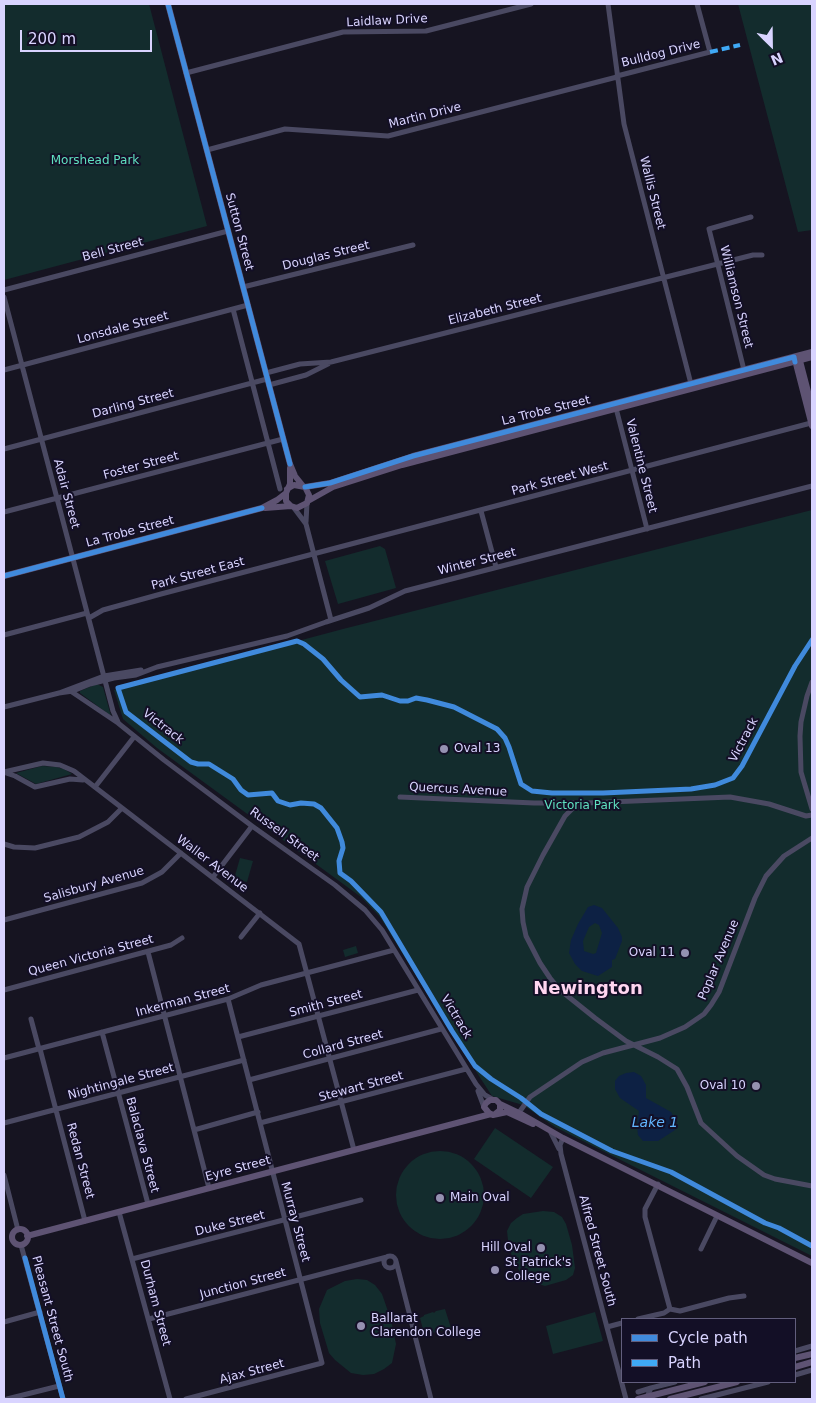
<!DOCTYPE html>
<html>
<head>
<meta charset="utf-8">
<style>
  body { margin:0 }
  #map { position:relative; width:816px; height:1403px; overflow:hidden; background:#161421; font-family:"DejaVu Sans",sans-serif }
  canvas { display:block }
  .frame { position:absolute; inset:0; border:5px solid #d9d4ff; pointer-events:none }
  .legend { position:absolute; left:621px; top:1318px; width:175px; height:65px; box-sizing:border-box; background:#130f26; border:1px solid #625e7d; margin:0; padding:6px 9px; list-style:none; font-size:15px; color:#d9d4ff }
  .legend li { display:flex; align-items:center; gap:10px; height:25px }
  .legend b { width:25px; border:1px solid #625e7d }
  .north { position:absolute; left:746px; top:20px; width:50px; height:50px; -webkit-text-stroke:4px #130f26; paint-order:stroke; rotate:157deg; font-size:14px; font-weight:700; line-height:20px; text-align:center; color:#d9d4ff }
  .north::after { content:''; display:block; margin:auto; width:18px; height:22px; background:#d9d4ff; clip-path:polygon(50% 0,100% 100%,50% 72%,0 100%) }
  .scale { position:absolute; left:20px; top:30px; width:132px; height:22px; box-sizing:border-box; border:2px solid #d9d4ff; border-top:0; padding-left:6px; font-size:15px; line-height:18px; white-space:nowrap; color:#d9d4ff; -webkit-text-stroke:4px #130f26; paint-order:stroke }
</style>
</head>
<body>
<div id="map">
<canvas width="816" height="1403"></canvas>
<div class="frame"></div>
<ul class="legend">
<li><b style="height:6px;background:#408adc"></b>Cycle path</li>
<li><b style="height:6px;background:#3fa9f5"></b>Path</li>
</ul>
<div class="north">N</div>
<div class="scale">200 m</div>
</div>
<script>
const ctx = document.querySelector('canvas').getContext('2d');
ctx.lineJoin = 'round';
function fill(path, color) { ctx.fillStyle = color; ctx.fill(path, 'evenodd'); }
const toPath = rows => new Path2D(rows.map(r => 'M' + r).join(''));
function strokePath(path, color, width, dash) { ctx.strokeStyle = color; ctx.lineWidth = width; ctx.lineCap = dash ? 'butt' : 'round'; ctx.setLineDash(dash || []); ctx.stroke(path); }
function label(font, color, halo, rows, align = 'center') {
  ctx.font = font + ' "DejaVu Sans",sans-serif'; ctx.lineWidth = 4; ctx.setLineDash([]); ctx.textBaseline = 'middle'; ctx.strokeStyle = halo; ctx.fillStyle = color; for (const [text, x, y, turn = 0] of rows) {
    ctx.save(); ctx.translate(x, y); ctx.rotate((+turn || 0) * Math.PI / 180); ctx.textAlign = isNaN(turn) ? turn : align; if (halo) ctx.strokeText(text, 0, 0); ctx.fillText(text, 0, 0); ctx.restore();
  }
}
fill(toPath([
  [4,4,149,4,207,226,4,280],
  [738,4,812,4,812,230,798,232],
  [812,510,812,1256,555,1127,523,1105,492,1096,464,1053,380,917,361,897,157,748,123,719,114,690,343,629],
  [380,546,385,549,396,588,338,604,325,561],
  [97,684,103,687,111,716,80,693,80,691],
  [42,766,56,767,64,769,72,774,36,784,16,773],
  [240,858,253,861,247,882,234,879],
  [356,946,358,953,345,957,343,950],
  [495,1128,553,1167,531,1198,474,1159],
  '396 1195a44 44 0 1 1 88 0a44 44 0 1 1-88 0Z',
  [543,1211,554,1212,562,1217,566,1224,572,1245,575,1268,573,1275,566,1280,545,1286,528,1281,522,1276,512,1257,508,1240,507,1231,511,1223,517,1218,523,1214],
  [357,1279,367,1280,375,1285,382,1294,391,1320,396,1344,392,1363,384,1369,374,1374,363,1375,351,1373,335,1360,329,1353,320,1323,319,1309,327,1290,345,1281],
  [445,1309,451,1328,441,1331,440,1328,438,1329,439,1331,429,1334,428,1332,424,1333,420,1318,424,1316,424,1315,433,1312,434,1313,436,1311],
  [595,1312,603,1341,553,1354,546,1326]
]), '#132c2d');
fill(toPath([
  [594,905,602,908,618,928,622,937,622,941,615,959,612,960,612,967,598,976,582,971,575,964,569,953,571,940,578,924,588,907],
  [595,923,599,925,602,933,596,953,593,954,584,951,583,941,589,927],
  [634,1072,641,1076,646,1085,646,1098,671,1112,676,1121,675,1130,658,1141,643,1141,638,1135,637,1126,639,1111,620,1098,615,1089,615,1081,619,1076,626,1073]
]), '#0d2144');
strokePath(toPath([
  [608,4,624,124,691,384],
  [186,73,343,32,426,31,531,4],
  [617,76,710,52,697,4],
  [207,150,285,129,388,136,617,77],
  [243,287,413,245],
  [4,290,228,231],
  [4,297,113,711,118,722],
  [233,309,280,489],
  [4,370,248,305],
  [744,370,709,229,751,217],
  [266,373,300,364,331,362,753,255,762,255],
  [269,385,306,375,328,364],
  [616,408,647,529],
  [4,449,267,379],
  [294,508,306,524,331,620],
  [481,511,496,567],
  [4,512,283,439],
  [306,522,307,503],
  [89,618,103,610,161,594,811,423],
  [4,635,87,613],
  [812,682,807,696,801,722,800,736,801,772,812,809],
  [72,692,118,723,164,760,252,826,335,885,365,910,382,930,476,1084,485,1095,492,1099],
  [59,693,73,691,90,684,114,678,136,675,157,667,287,636,326,622,369,608,405,591,812,486],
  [4,707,59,693,104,676,141,670],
  [4,772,43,763,60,765,74,771,299,944,354,1150],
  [6,773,15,776,35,787,70,779,83,780],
  [95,787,134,737],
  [400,797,534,803,586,803,730,797,769,804,806,816,812,815],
  [586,803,572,809,565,816,543,855,527,887,522,909,523,922,526,936,540,963,550,978,560,990,595,1018,626,1041,658,1057,677,1069,687,1087,701,1123,737,1156,764,1175,775,1179,812,1186],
  [4,844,14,847,35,848,79,837,108,822,122,808],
  [213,877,252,826],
  [4,920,142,883,162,872,181,853],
  [241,937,260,913],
  [148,952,209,1188],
  [4,990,171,945,182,938],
  [31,1019,39,1049],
  [102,1032,148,1204],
  [238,1037,418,990],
  [40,1049,85,1221],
  [4,1058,228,999,261,985,394,950],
  [249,1080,441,1029],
  [478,1091,484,1107],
  [518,1114,530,1097,582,1062,603,1053,660,1038,685,1027,704,1014,711,1005,719,992,755,898,766,876,784,856,812,838],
  [4,1123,244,1060],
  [260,1123,466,1069],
  [194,1130,258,1112],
  [551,1133,559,1149],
  [563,1138,560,1145,561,1154,626,1399],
  [4,1175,18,1230],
  [658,1184,645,1209,645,1217,670,1309,680,1311,729,1298,744,1296],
  [119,1212,170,1399],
  [21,1245,63,1399],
  [701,1249,717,1216],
  '384 1262a6 6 0 1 1 12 0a6 6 0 1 1-12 0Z',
  [132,1259,361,1200],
  [396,1261,431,1399],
  [149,1319,387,1257],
  [638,1319,664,1313,670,1309],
  [4,1322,40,1312],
  [607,1327,622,1323],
  [795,1351,812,1346],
  [795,1375,812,1370],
  [638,1392,651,1388],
  [647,1397,651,1388,675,1382],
  [7,1399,59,1386],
  [186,1399,322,1363,228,999],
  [701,1399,768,1382]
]), '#4a4962', 5);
strokePath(toPath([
  [168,4,290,464,295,476,303,486],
  [799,357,812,407],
  [795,360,812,426],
  [305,487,330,483,413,456,812,352],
  [287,489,294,485,305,487,309,495,307,503,297,508,291,506,286,501,286,493,290,484,290,468],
  [308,501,333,487,402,465,812,357],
  [265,508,291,506],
  [4,576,262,508,277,500,286,493],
  [500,1104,523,1115,563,1138,812,1263],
  [495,1114,500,1110,500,1104,496,1100,490,1100,486,1103,484,1107,489,1113,493,1115,507,1112,533,1124],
  '12 1237a8 8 0 1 1 16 0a8 8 0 1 1-16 0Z',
  [27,1236,491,1114],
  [795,1358,812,1354],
  [795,1367,812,1362],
  [638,1399,705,1382],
  [670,1399,737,1382]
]), '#5e5373', 6);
strokePath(toPath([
  [710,52,740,45]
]), '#3fa9f5', 4, [8, 4]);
strokePath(toPath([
  [168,4,290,464],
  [305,487,330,483,413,456,744,370,794,357,795,362],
  [4,576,262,508],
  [812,640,795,666,742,766,733,778,715,785,691,789,603,793,552,793,532,791,521,784,509,747,505,738,497,729,454,707,427,700,416,698,408,701,400,701,382,695,360,697,341,680,323,659,304,644,297,641,118,688,126,712,191,762,198,764,209,764,233,779,241,790,248,795,272,793,278,801,290,805,301,803,314,804,321,808,337,828,342,842,343,848,339,861,340,873,351,881,381,912,452,1031,475,1066,491,1079,521,1098,541,1114,612,1151,671,1172,765,1223,779,1228,812,1246],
  [25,1258,63,1399]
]), '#408adc', 5);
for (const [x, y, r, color] of [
  [444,749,5,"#9591b1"],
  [685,953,5,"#9591b1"],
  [756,1086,5,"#9591b1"],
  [440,1198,5,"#9591b1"],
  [541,1248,5,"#9591b1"],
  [495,1270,5,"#9591b1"],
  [361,1326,5,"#9591b1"]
]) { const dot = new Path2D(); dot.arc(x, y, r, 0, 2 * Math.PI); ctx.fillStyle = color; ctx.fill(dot); strokePath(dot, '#130f26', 2); }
label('12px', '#d9d4ff', '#130f26', [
  ["Laidlaw Drive",387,21,-3],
  ["Bulldog Drive",661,54,-14],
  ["Martin Drive",425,116,-14],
  ["Wallis Street",652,193,76],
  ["Sutton Street",239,232,75],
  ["Bell Street",113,250,-15],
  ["Douglas Street",326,256,-14],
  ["Williamson Street",736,297,76],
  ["Elizabeth Street",495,310,-14],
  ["Lonsdale Street",123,328,-15],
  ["Darling Street",133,404,-15],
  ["La Trobe Street",546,411,-14],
  ["Foster Street",141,466,-15],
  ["Valentine Street",641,466,76],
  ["Park Street West",560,479,-15],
  ["Adair Street",66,494,75],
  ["La Trobe Street",130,532,-15],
  ["Winter Street",477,562,-14],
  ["Park Street East",198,574,-15],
  ["Victrack",163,727,38],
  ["Victrack",744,740,-62],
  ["Quercus Avenue",458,790,3],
  ["Russell Street",284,835,36],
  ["Waller Avenue",212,864,37],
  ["Salisbury Avenue",94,885,-16],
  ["Queen Victoria Street",91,956,-15],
  ["Poplar Avenue",719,960,-67],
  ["Inkerman Street",183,1001,-15],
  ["Smith Street",326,1004,-15],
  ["Victrack",456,1017,59],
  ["Collard Street",343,1045,-15],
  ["Nightingale Street",121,1082,-15],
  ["Stewart Street",361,1087,-15],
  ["Balaclava Street",142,1145,75],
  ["Redan Street",80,1161,75],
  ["Eyre Street",238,1169,-15],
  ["Murray Street",295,1222,75],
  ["Duke Street",230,1224,-14],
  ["Alfred Street South",597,1251,75],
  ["Junction Street",243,1284,-15],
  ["Durham Street",155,1303,75],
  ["Pleasant Street South",52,1319,75],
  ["Ajax Street",252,1372,-15]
]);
label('12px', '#5fe0c0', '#130f26', [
  ["Morshead Park",95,161],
  ["Victoria Park",582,806]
]);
label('12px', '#d9d4ff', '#130f26', [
  ["Oval 13",454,749],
  ["Oval 11",675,953,"right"],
  ["Oval 10",746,1086,"right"],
  ["Main Oval",450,1198],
  ["Hill Oval",531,1248,"right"],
  ["St Patrick's",505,1263],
  ["College",505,1277],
  ["Ballarat",371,1319],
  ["Clarendon College",371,1333]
], 'left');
label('italic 14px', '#62b6ff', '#130f26', [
  ["Lake 1",655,1123]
]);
label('bold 18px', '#ffd6f0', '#130f26', [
  ["Newington",588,989]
]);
</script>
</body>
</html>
